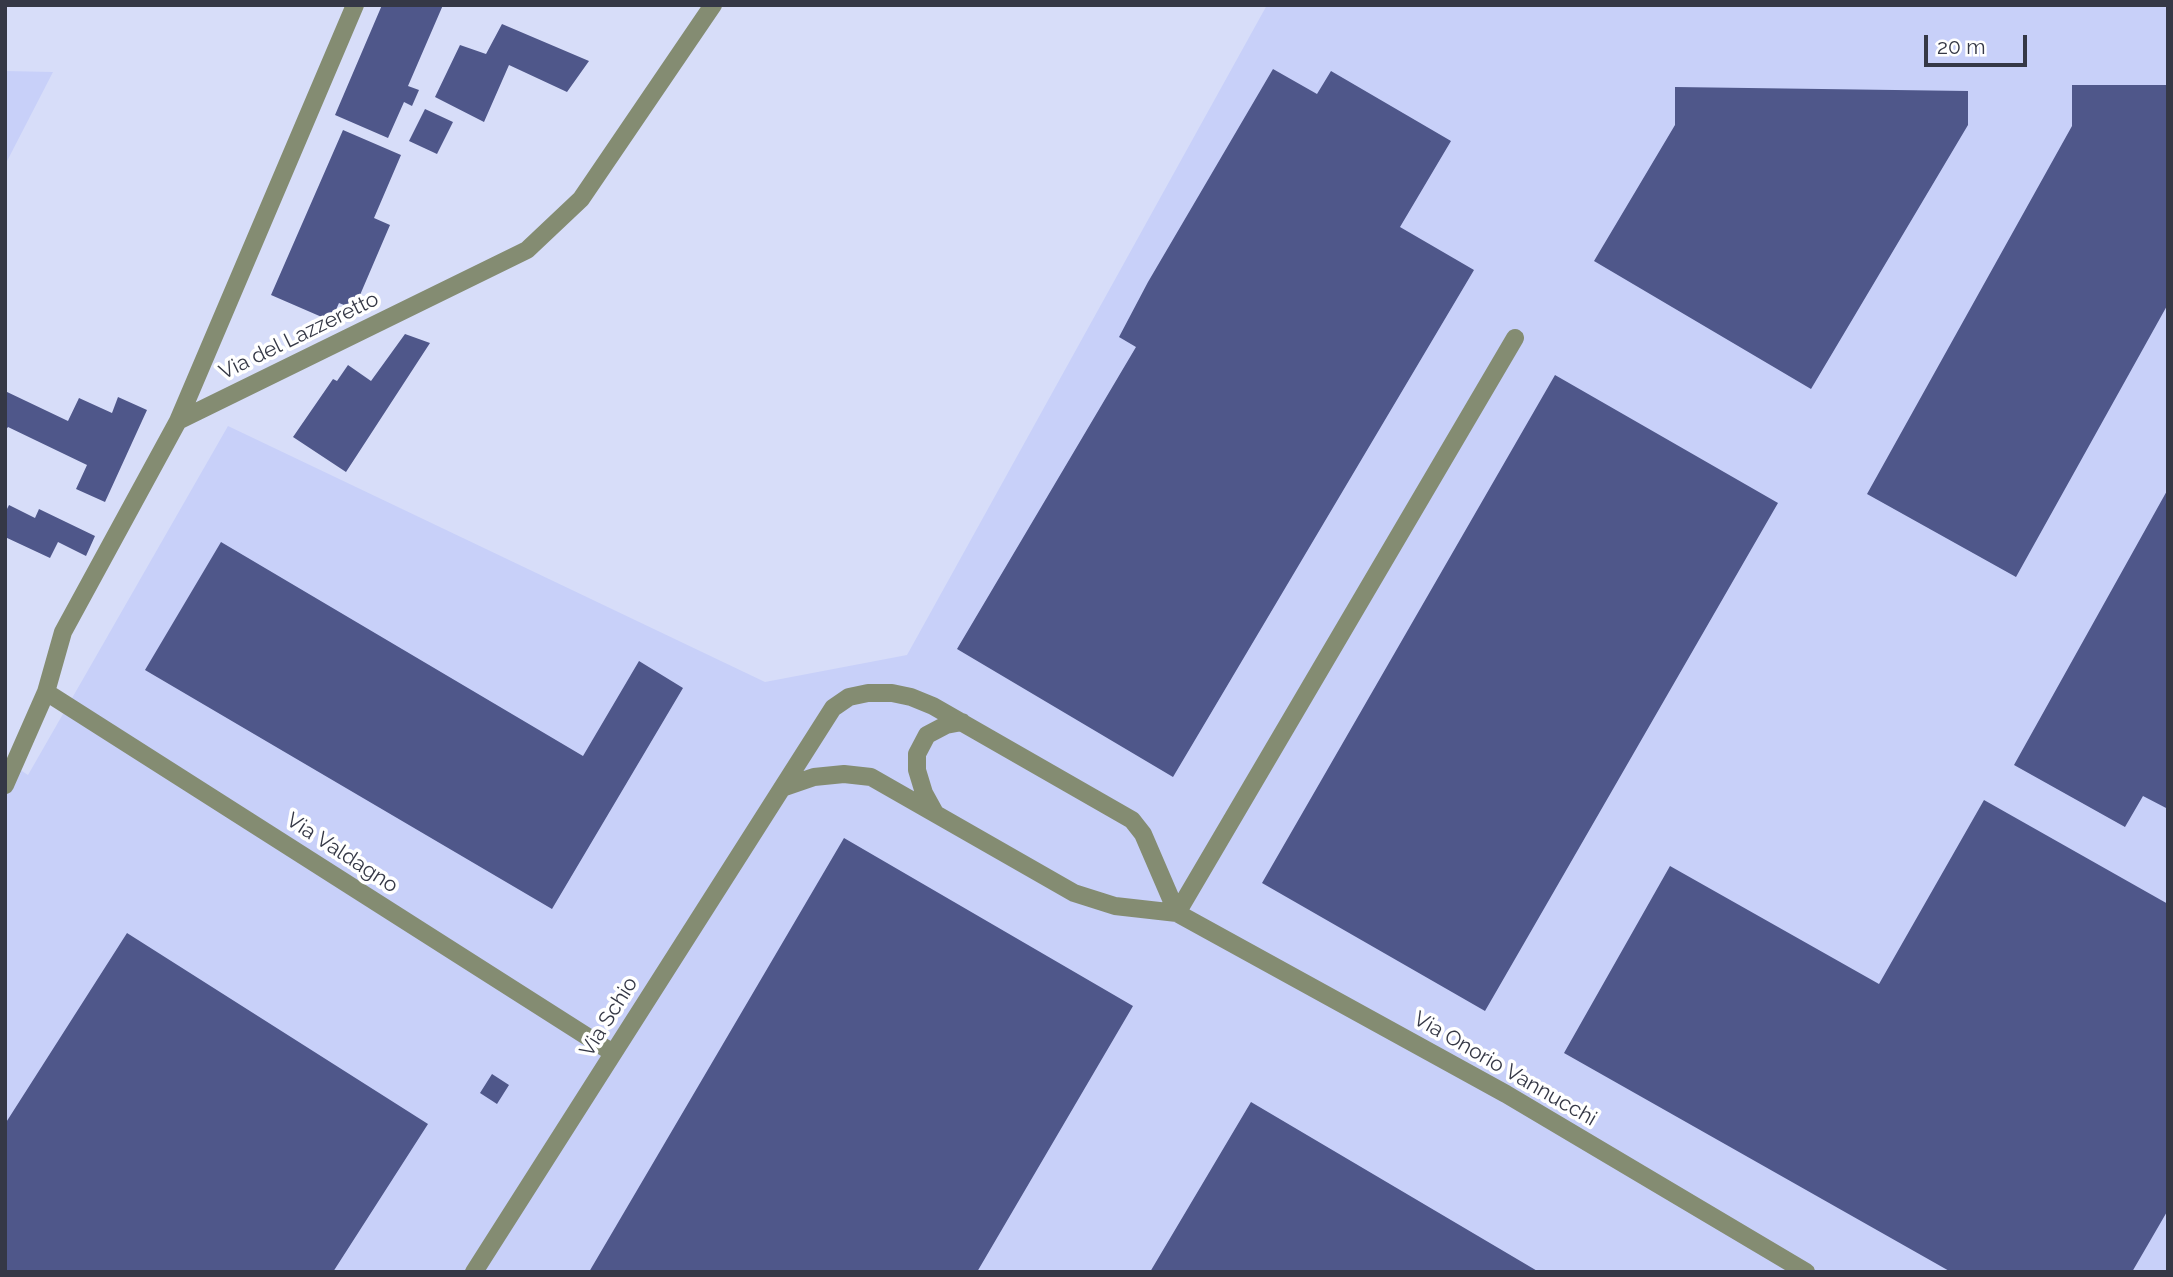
<!DOCTYPE html>
<html>
<head>
<meta charset="utf-8">
<style>
  body { margin:0 }
  #map { position:relative; width:2173px; height:1277px; overflow:hidden; background:#d7ddf9; font-family:Raleway,sans-serif }
  canvas { display:block }
  .frame { position:absolute; inset:0; border:7px solid #353846; pointer-events:none }
  .scale { position:absolute; left:1924px; top:35px; width:103px; height:32px; box-sizing:border-box; border:4px solid #353846; border-top:0; padding-left:9px; font-size:21px; line-height:24px; white-space:nowrap; color:#353846; -webkit-text-stroke:5px #fff; paint-order:stroke }
</style>
</head>
<body>
<div id="map">
<canvas width="2173" height="1277"></canvas>
<div class="frame"></div>
<div class="scale">20 m</div>
</div>
<script>
const ctx = document.querySelector('canvas').getContext('2d');
ctx.lineJoin = 'round';
function fill(path, color) { ctx.fillStyle = color; ctx.fill(path, 'evenodd'); }
const toPath = rows => new Path2D(rows.map(r => 'M' + r).join(''));
function strokePath(path, color, width, dash) { ctx.strokeStyle = color; ctx.lineWidth = width; ctx.lineCap = dash ? 'butt' : 'round'; ctx.setLineDash(dash || []); ctx.stroke(path); }
function label(font, color, halo, rows, align = 'center') {
  ctx.font = font + ' Raleway,sans-serif'; ctx.lineWidth = 7; ctx.setLineDash([]); ctx.textBaseline = 'middle'; ctx.strokeStyle = halo; ctx.fillStyle = color; for (const [text, x, y, turn = 0] of rows) {
    ctx.save(); ctx.translate(x, y); ctx.rotate((+turn || 0) * Math.PI / 180); ctx.textAlign = isNaN(turn) ? turn : align; if (halo) ctx.strokeText(text, 0, 0); ctx.fillText(text, 0, 0); ctx.restore();
  }
}
fill(toPath([
  [1267,5,2168,5,2168,1272,5,1272,5,760,28,775,228,426,765,682,907,655],
  [5,71,53,72,5,165]
]), '#c8d0f9');
fill(toPath([
  [382,5,443,5,408,86,419,90,412,106,404,102,388,138,335,115],
  [502,24,589,61,567,92,509,65,484,122,435,97,460,45,486,54],
  [1273,69,1317,94,1331,71,1451,141,1400,227,1474,270,1173,777,957,649,1136,347,1119,337,1148,282],
  [2072,85,2168,85,2168,304,2016,577,1867,494,2072,126],
  [1675,87,1968,91,1968,125,1811,389,1594,261,1675,125],
  [425,109,453,122,437,154,409,141],
  [343,130,401,155,374,218,390,225,354,309,339,303,331,321,271,295],
  [405,334,430,343,346,472,293,437,333,379,337,381,348,365,371,381],
  [1555,375,1778,503,1485,1011,1262,883],
  [5,391,68,421,79,398,112,413,118,397,147,410,105,502,76,489,87,465,8,427,5,431],
  [2168,489,2168,809,2143,796,2125,827,2014,765],
  [9,505,35,518,39,509,95,536,86,556,58,542,50,558,5,537,5,513],
  [221,542,583,756,639,661,683,688,552,909,145,670],
  [1984,800,2168,904,2168,1210,2132,1272,1951,1272,1564,1053,1670,866,1879,984],
  [844,838,1133,1006,977,1272,589,1272],
  [127,933,428,1124,333,1272,5,1272,5,1124],
  [492,1074,509,1085,497,1104,480,1093],
  [1251,1102,1539,1272,1150,1272]
]), '#4f578a');
strokePath(toPath([
  [178,421,355,5],
  [46,692,613,1053],
  [5,785,46,692,63,632,178,421,527,250,581,199,713,5],
  [782,788,814,777,844,774,871,777,1074,893,1115,906,1177,913,1506,1094,1806,1272],
  [935,813,924,793,917,770,917,754,927,735,946,725,962,722],
  [1177,913,1515,338],
  [474,1272,819,730,833,708,849,697,868,693,892,693,911,697,933,706,1132,820,1143,834,1177,913]
]), '#848c72', 18);
label('21px', '#353846', '#fff', [
  ["Via del Lazzeretto",299,336,-26],
  ["Via Valdagno",342,853,33],
  ["Via Schio",609,1017,-58],
  ["Via Onorio Vannucchi",1505,1069,30]
]);
</script>
</body>
</html>
